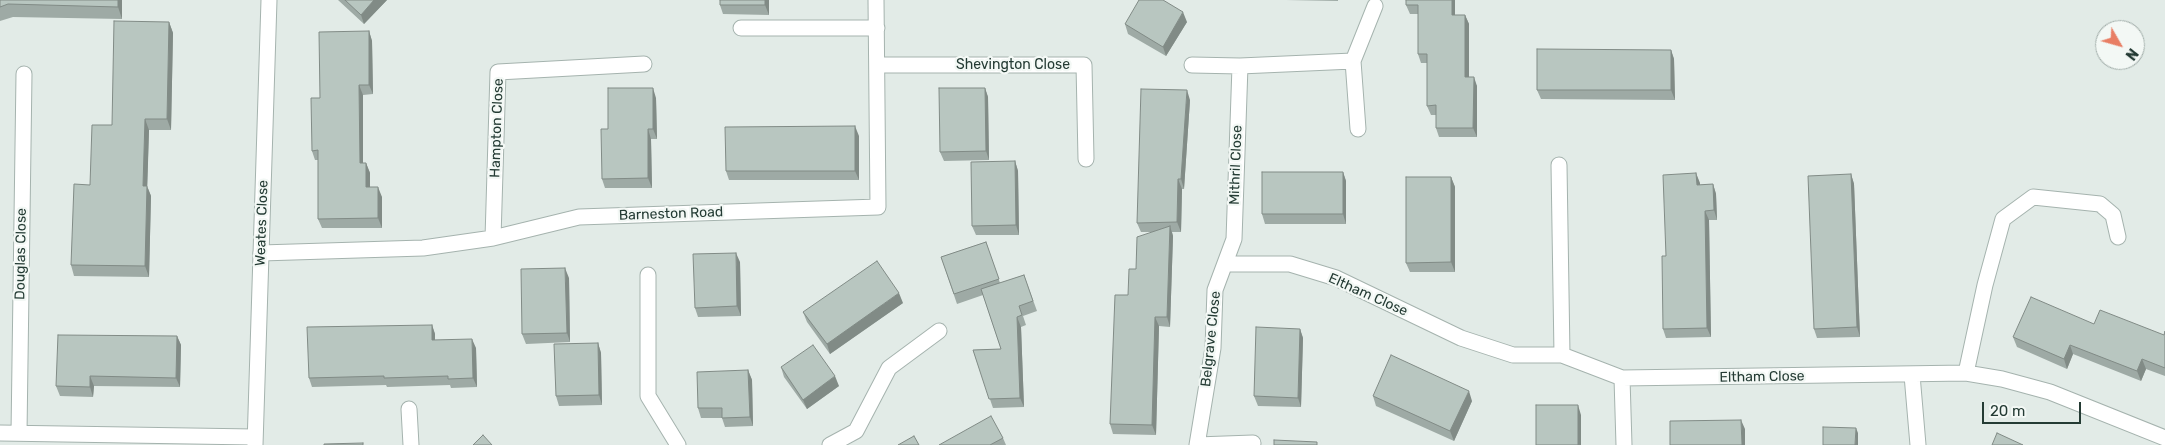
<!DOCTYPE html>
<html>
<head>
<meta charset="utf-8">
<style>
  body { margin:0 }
  #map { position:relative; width:2165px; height:445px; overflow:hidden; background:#e2ebe7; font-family:Rubik,sans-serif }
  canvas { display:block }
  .north { position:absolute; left:2095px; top:20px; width:50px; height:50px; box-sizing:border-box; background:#f3f8f5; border:1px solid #a0aca8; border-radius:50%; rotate:128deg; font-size:14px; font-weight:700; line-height:20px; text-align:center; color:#243b34 }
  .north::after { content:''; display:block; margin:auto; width:18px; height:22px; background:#e87e64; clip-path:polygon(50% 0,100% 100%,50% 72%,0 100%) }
  .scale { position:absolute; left:1982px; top:402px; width:99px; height:22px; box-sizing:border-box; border:2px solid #243b34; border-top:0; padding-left:6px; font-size:15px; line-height:18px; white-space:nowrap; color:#243b34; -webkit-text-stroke:4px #f3f8f5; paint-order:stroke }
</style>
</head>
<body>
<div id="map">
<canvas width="2165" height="445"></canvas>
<div class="north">N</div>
<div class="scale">20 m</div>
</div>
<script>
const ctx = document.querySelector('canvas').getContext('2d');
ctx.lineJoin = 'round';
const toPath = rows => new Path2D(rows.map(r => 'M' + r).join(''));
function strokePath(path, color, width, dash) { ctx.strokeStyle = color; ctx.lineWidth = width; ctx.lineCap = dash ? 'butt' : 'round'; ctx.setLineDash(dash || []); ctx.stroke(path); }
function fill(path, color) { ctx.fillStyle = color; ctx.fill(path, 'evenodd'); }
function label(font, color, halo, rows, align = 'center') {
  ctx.font = font + ' Rubik,sans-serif'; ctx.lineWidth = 4.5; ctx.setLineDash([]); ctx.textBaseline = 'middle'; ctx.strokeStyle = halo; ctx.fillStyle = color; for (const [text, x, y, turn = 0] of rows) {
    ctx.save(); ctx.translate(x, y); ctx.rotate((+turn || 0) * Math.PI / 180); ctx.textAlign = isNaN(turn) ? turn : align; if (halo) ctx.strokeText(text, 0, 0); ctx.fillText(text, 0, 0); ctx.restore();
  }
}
const minor = toPath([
  [741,28,877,28],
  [1353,61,1358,129],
  [877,65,1084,65,1086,159],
  [1192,65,1240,66],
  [1559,165,1562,355,1622,378,1966,373,2002,379,2050,392,2165,438],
  [493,238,498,72,644,64],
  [261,253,423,248,493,238,579,217,878,207,876,0],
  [1226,264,1290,264,1336,278,1461,338,1513,355,1562,355],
  [648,275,648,396,678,445],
  [1966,373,1985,285,2003,219,2033,197,2100,204,2113,215,2118,237],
  [1912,375,1918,445],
  [1622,378,1624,445],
  [409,409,411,445],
  [0,433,254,437],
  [19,433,24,74],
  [830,445,856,431,889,368,939,331],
  [1197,445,1213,348,1215,290,1234,239,1240,66,1353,61,1375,6],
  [1197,445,1253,443]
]);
const tertiary = toPath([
  [255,445,269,0]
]);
strokePath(minor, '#a5b3ae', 17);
strokePath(tertiary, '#a5b3ae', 17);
strokePath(minor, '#fff', 15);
strokePath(tertiary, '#fff', 15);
fill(toPath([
  [0,0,122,0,122,19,13,17,0,21],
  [338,0,387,0,364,24],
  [769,0,769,15,723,14,720,5],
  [1286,0,1338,0,1338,1],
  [1455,0,1455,15,1465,15,1469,24,1469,77,1477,86,1477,137,1439,137,1436,128,1436,115,1431,115,1427,106,1427,63,1421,63,1418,54,1418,14,1410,14,1406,5],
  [169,22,173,33,171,130,149,130,147,186,151,196,149,277,74,276,71,265,90,185,112,125],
  [1187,22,1166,56,1128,34,1125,24],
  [369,31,372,41,373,94,363,95,363,163,366,163,370,173,370,187,382,197,382,228,322,228,318,219,318,160,315,160,312,151,320,98],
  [1671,50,1674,59,1675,100,1541,99,1537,90],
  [985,88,988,97,989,160,944,161,940,152],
  [656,98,657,139,651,139,652,188,605,188,602,179,608,129],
  [1190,100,1184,189,1182,189,1181,232,1172,232,1173,236,1170,327,1159,326,1156,435,1113,434,1110,424,1128,295,1136,269,1152,232,1141,232,1137,223],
  [859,136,859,180,729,180,726,171],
  [1015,161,1018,171,1019,235,976,235,972,226],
  [1343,172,1346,181,1346,224,1265,224,1262,214],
  [1696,173,1700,185,1713,184,1716,194,1717,220,1709,220,1711,337,1666,338,1663,329,1666,256],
  [1851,174,1854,184,1860,337,1817,338,1814,329],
  [1451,177,1455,187,1455,272,1410,272,1406,263],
  [986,242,1000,283,1024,275,1037,311,1023,316,1026,325,1021,327,1024,407,993,408,973,350,1001,349,983,295,957,304,941,257],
  [740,262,741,316,698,317,695,308],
  [569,278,570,342,526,344,522,334],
  [903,303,830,354,807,322,803,312],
  [2094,324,2164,335,2165,331,2165,376,2146,369,2141,381,2073,354,2067,369,2017,347,2013,337],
  [432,325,435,334,435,340,476,348,477,387,451,388,450,385,387,387,386,385,312,387,309,378],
  [1300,329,1303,338,1301,407,1258,406,1254,396],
  [177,336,181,345,180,387,94,386,93,397,60,396,56,386],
  [598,343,601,353,602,405,559,406,556,396],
  [781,367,839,386,807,409,784,377],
  [748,370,752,380,753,426,725,427,722,418,701,418,698,408],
  [1373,396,1472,401,1454,441,1376,406],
  [1003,438,1006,445,939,445]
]), '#9eaaa5');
fill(toPath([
  [118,0,122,0,122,19,118,7],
  [374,0,387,0,364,24,361,15],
  [765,0,769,0,769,15,765,5],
  [1452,0,1455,0,1455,24,1452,15],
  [1183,12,1187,22,1166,56,1163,47],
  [1465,15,1469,24,1469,86,1465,77],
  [169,22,173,33,171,130,167,119],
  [369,31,372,41,373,94,369,85],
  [1671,50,1674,59,1675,100,1671,90],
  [1474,77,1477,86,1477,137,1473,128],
  [359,85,363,95,363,173,360,163],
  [653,88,656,98,657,139,653,129],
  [985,88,988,97,989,160,986,151],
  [1187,90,1190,100,1184,189,1181,179],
  [145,119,149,130,147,196,143,186],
  [855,126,859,136,859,180,855,171],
  [648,129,651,139,652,188,648,178],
  [1015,161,1018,171,1019,235,1016,225],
  [366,163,370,173,370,197,366,187],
  [1343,172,1346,181,1346,224,1343,214],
  [1696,173,1700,183,1700,195,1697,185],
  [1851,174,1854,184,1860,337,1857,327],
  [1451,177,1455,187,1455,272,1451,262],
  [1178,179,1182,189,1181,232,1177,222],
  [1713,184,1716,194,1717,220,1714,210],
  [147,186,151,196,149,277,145,266],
  [378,187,382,197,382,228,378,218],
  [1705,211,1709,220,1711,337,1707,328],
  [1170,226,1173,236,1170,327,1167,317],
  [736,253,740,262,741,316,737,306],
  [565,268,569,278,570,342,567,333],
  [899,293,903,303,830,354,827,344],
  [1017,317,1021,327,1024,407,1020,398],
  [1155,317,1159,326,1156,435,1152,425],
  [432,325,435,334,435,349,432,340],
  [1300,329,1303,338,1301,407,1298,398],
  [177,336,181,345,180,387,176,378],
  [472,339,476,348,477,387,473,378],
  [598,343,601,353,602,405,599,395],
  [2070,345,2073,354,2067,369,2064,359],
  [2142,359,2146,369,2141,381,2137,371],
  [748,370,752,380,753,426,750,417],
  [90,376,94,386,93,397,90,387],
  [835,376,839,386,807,409,803,400],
  [1469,391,1472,401,1454,441,1450,431],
  [1578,405,1581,415,1581,445,1578,445],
  [1741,420,1745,429,1745,445,1742,445],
  [1856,428,1858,433,1858,445,1855,445]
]), '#818b86');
const building = toPath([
  [0,0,118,0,118,7,8,4,0,7,0,0],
  [345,0,374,0,361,15,345,0],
  [720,0,765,0,765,5,720,5,720,0],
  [1139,0,1163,0,1183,12,1163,47,1125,24,1139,0],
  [1406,0,1452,0,1452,15,1465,15,1465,77,1474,77,1473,128,1436,128,1436,105,1427,106,1427,54,1418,54,1418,5,1406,5,1406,0],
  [114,21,169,22,167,119,145,119,143,186,147,186,145,266,71,265,74,184,90,185,92,125,112,125,114,21],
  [369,31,369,85,359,85,360,163,366,163,366,187,378,187,378,218,318,219,318,150,312,151,311,98,320,98,319,32,369,31],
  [1537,49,1671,50,1671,90,1537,90,1537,49],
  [608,88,653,88,653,129,648,129,648,178,602,179,601,129,608,129,608,88],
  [939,88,985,88,986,151,940,152,939,88],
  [1141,89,1187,90,1181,179,1178,179,1177,222,1137,223,1141,89],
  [855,126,855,171,726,171,725,127,855,126],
  [1015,161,1016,225,972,226,971,162,1015,161],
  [1262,172,1343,172,1343,214,1262,214,1262,172],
  [1696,173,1697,185,1713,184,1714,210,1705,211,1707,328,1663,329,1662,256,1666,256,1663,175,1696,173],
  [1851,174,1857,327,1814,329,1808,176,1851,174],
  [1406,177,1451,177,1451,262,1406,263,1406,177],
  [1170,226,1167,317,1155,317,1152,425,1110,424,1115,295,1128,295,1129,269,1136,269,1137,237,1170,226],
  [986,242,999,279,954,294,941,257,986,242],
  [736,253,737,306,695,308,693,254,736,253],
  [877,261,899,293,827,344,803,312,877,261],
  [565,268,567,333,522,334,521,269,565,268],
  [1024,275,1033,301,1019,306,1022,315,1017,317,1020,398,989,399,973,350,1001,349,981,289,1024,275],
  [2031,297,2094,324,2100,310,2164,335,2165,331,2165,368,2142,359,2137,371,2070,345,2064,359,2013,337,2031,297],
  [432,325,432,340,472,339,473,378,448,379,448,376,384,378,384,376,309,378,307,327,432,325],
  [1256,327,1300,329,1298,398,1254,396,1256,327],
  [58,335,177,336,176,378,90,376,90,387,56,386,58,335],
  [598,343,599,395,556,396,554,344,598,343],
  [813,345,835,376,803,400,781,367,813,345],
  [1391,355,1469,391,1450,431,1373,396,1391,355],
  [748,370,750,417,722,418,722,408,698,408,697,372,748,370],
  [1536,405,1578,405,1578,445,1536,445,1536,405],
  [991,416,1003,438,990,445,939,445,991,416],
  [1741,420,1742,445,1670,445,1670,421,1741,420],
  [1823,427,1856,428,1855,445,1823,445,1823,427],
  [1997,433,2023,445,1992,445,1997,433],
  [483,435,492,445,473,445,483,435],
  [914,436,919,445,898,445,914,436],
  [1274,440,1317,442,1317,445,1274,445,1274,440],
  [363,443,363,445,324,445,324,444,363,443]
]);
fill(building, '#b8c6c0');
strokePath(building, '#818b86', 1);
label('14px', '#243b34', '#f3f8f5', [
  ["Shevington Close",1013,65],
  ["Hampton Close",497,128,-88],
  ["Mithril Close",1236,165,-88],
  ["Barneston Road",671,214,-2],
  ["Weates Close",262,223,-88],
  ["Douglas Close",21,254,-89],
  ["Eltham Close",1368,295,24],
  ["Belgrave Close",1211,339,-84],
  ["Eltham Close",1762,377,-1]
]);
</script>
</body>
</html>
